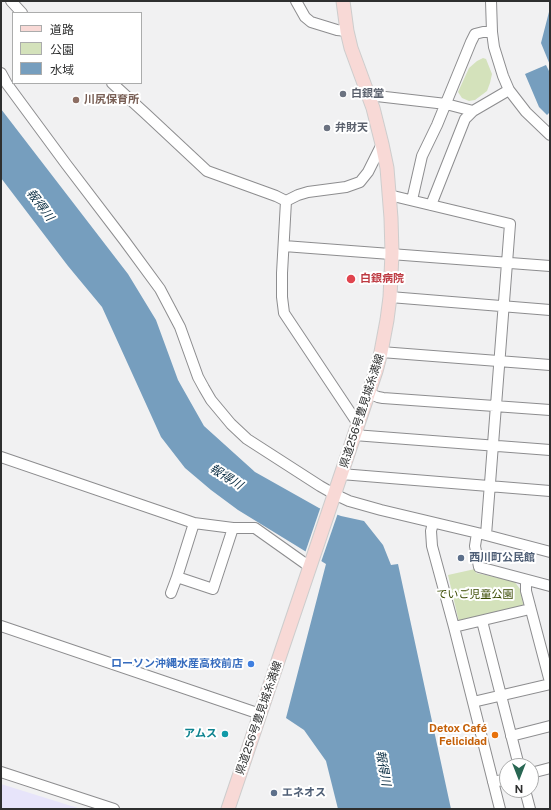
<!DOCTYPE html>
<html>
<head>
<meta charset="utf-8">
<style>
  body { margin:0 }
  #map { position:relative; width:551px; height:810px; overflow:hidden; background:#f1f1f2; font-family:"Public Sans","Noto Sans JP",sans-serif }
  canvas { display:block }
  .frame { position:absolute; inset:0; border:2px solid #2e2f2f; pointer-events:none }
  .legend { position:absolute; left:12px; top:12px; width:130px; height:72px; box-sizing:border-box; background:#fff; border:1px solid #abacac; margin:0; padding:5px 7px; list-style:none; font-size:12px; color:#2e2f2f }
  .legend li { display:flex; align-items:center; gap:8px; height:20px }
  .legend b { width:20px; border:1px solid #abacac }
  .north { position:absolute; left:499px; top:758px; width:40px; height:40px; box-sizing:border-box; background:#fff; border:1px solid #abacac; border-radius:50%; rotate:180deg; font-size:11px; font-weight:700; line-height:16px; text-align:center; color:#2e2f2f }
  .north::after { content:''; display:block; margin:auto; width:14px; height:18px; background:#296753; clip-path:polygon(50% 0,100% 100%,50% 72%,0 100%) }
</style>
</head>
<body>
<div id="map">
<canvas width="551" height="810"></canvas>
<div class="frame"></div>
<ul class="legend">
<li><b style="height:5px;background:#f8d9d6"></b>道路</li>
<li><b style="height:11px;background:#d4e2bb"></b>公園</li>
<li><b style="height:11px;background:#769ebe"></b>水域</li>
</ul>
<div class="north">N</div>
</div>
<script>
const ctx = document.querySelector('canvas').getContext('2d');
ctx.lineJoin = 'round';
function fill(path, color) { ctx.fillStyle = color; ctx.fill(path, 'evenodd'); }
const toPath = rows => new Path2D(rows.map(r => 'M' + r).join(''));
function strokePath(path, color, width, dash) { ctx.strokeStyle = color; ctx.lineWidth = width; ctx.lineCap = dash ? 'butt' : 'round'; ctx.setLineDash(dash || []); ctx.stroke(path); }
function label(font, color, halo, rows, align = 'center') {
  ctx.font = font + ' "Public Sans","Noto Sans JP",sans-serif'; ctx.lineWidth = 4; ctx.setLineDash([]); ctx.textBaseline = 'middle'; ctx.strokeStyle = halo; ctx.fillStyle = color; for (const [text, x, y, turn = 0] of rows) {
    ctx.save(); ctx.translate(x, y); ctx.rotate((+turn || 0) * Math.PI / 180); ctx.textAlign = isNaN(turn) ? turn : align; if (halo) ctx.strokeText(text, 0, 0); ctx.fillText(text, 0, 0); ctx.restore();
  }
}
fill(toPath([
  [1,784,81,809,1,809]
]), '#e7e4fa');
fill(toPath([
  [483,58,486,59,492,74,490,83,487,91,475,100,469,101,462,98,458,92,469,68,477,61],
  [475,569,476,573,514,581,520,589,524,607,459,622,448,575]
]), '#d4e2bb');
fill(toPath([
  [550,8,550,65,541,43],
  [546,65,550,73,550,113,549,113,547,115,539,107,525,74],
  [1,109,128,274,156,320,178,380,204,426,255,472,319,508,341,516,364,521,383,545,391,565,398,564,451,809,338,809,326,761,304,730,286,718,326,564,238,510,211,490,185,468,161,437,102,307,68,266,1,178]
]), '#769ebe');
fill(toPath([
  [321,506,338,513,321,562,305,553]
]), '#f1f1f2');
const minor = toPath([
  [11,1,22,13],
  [296,1,305,17,311,22,337,30,347,31],
  [491,1,492,32,494,47,503,76,509,90,526,112,550,135],
  [1,73,7,84,66,164,124,240,160,289,180,327,198,377,204,388,211,400,231,424,247,439,320,486,334,494,349,501,381,510,486,535,550,552],
  [112,83,146,114,207,171,276,196,286,201],
  [368,95,446,104,473,111],
  [389,195,510,224,486,535],
  [412,200,422,156,437,125,471,42,475,34,483,32,492,32],
  [286,201,282,273,282,297,284,313,358,424],
  [286,201,298,195,308,192,346,187,360,182,368,172,382,144],
  [431,205,465,119,473,111,509,90],
  [284,246,550,266],
  [390,297,550,310],
  [381,352,550,365],
  [368,393,378,397,383,398,550,410],
  [354,435,550,450],
  [1,457,194,523,233,528,255,528,310,567],
  [341,474,550,491],
  [194,523,177,577,213,589,233,528],
  [433,523,431,531,432,546,454,627,500,809],
  [477,533,475,546,479,567,550,586],
  [526,580,526,591,550,682],
  [171,593,177,577],
  [482,621,519,766],
  [1,626,260,714],
  [454,627,530,609],
  [473,702,550,684],
  [511,736,550,726],
  [1,772,114,809],
  [531,773,550,768],
  [493,782,507,779],
  [525,790,530,809]
]);
const major = toPath([
  [228,809,376,371,381,352,387,320,390,297,392,253,391,218,387,168,382,144,373,108,351,48,347,31,343,1]
]);
strokePath(minor, '#8d8d8f', 12);
strokePath(major, '#cdcdcd', 15);
strokePath(minor, '#fff', 10);
strokePath(major, '#f8d9d6', 13);
for (const [x, y, r, color] of [
  [343,94,4,"#6b7280"],
  [76,100,4,"#8d6e63"],
  [327,128,4,"#6b7280"],
  [351,279,5,"#e0444e"],
  [461,558,4,"#5c6f8a"],
  [251,664,4,"#3f7fe0"],
  [225,734,4,"#0f9aa8"],
  [495,735,4,"#e8710a"],
  [274,793,4,"#5c6f8a"]
]) { const dot = new Path2D(); dot.arc(x, y, r, 0, 2 * Math.PI); ctx.fillStyle = color; ctx.fill(dot); strokePath(dot, '#fff', 1.5); }
label('bold 11px', '#5b616d', '#fff', [
  ["白銀堂",351,94],
  ["弁財天",335,128]
], 'left');
label('bold 11px', '#785e54', '#fff', [
  ["川尻保育所",84,100]
], 'left');
label('bold 11px', '#be3a42', '#fff', [
  ["白銀病院",360,279]
], 'left');
label('11px', '#2e2f2f', '#fff', [
  ["県道256号豊見城糸満線",362,411,-72],
  ["県道256号豊見城糸満線",259,718,-71]
]);
label('bold 11px', '#4e5e75', '#fff', [
  ["西川町公民館",469,558],
  ["エネオス",282,793]
], 'left');
label('11px', '#394a00', '#fff', [
  ["でいご児童公園",475,595]
]);
label('bold 11px', '#366cbe', '#fff', [
  ["ローソン沖縄水産高校前店",243,664]
], 'right');
label('bold 11px', '#c56008', '#fff', [
  ["Detox Café",487,729],
  ["Felicidad",487,742]
], 'right');
label('bold 11px', '#0d838f', '#fff', [
  ["アムス",217,734]
], 'right');
label('italic 12px', '#0a2d43', '#fff', [
  ["報得川",40,205,53],
  ["報得川",226,477,32],
  ["報得川",383,768,80]
]);
</script>
</body>
</html>
